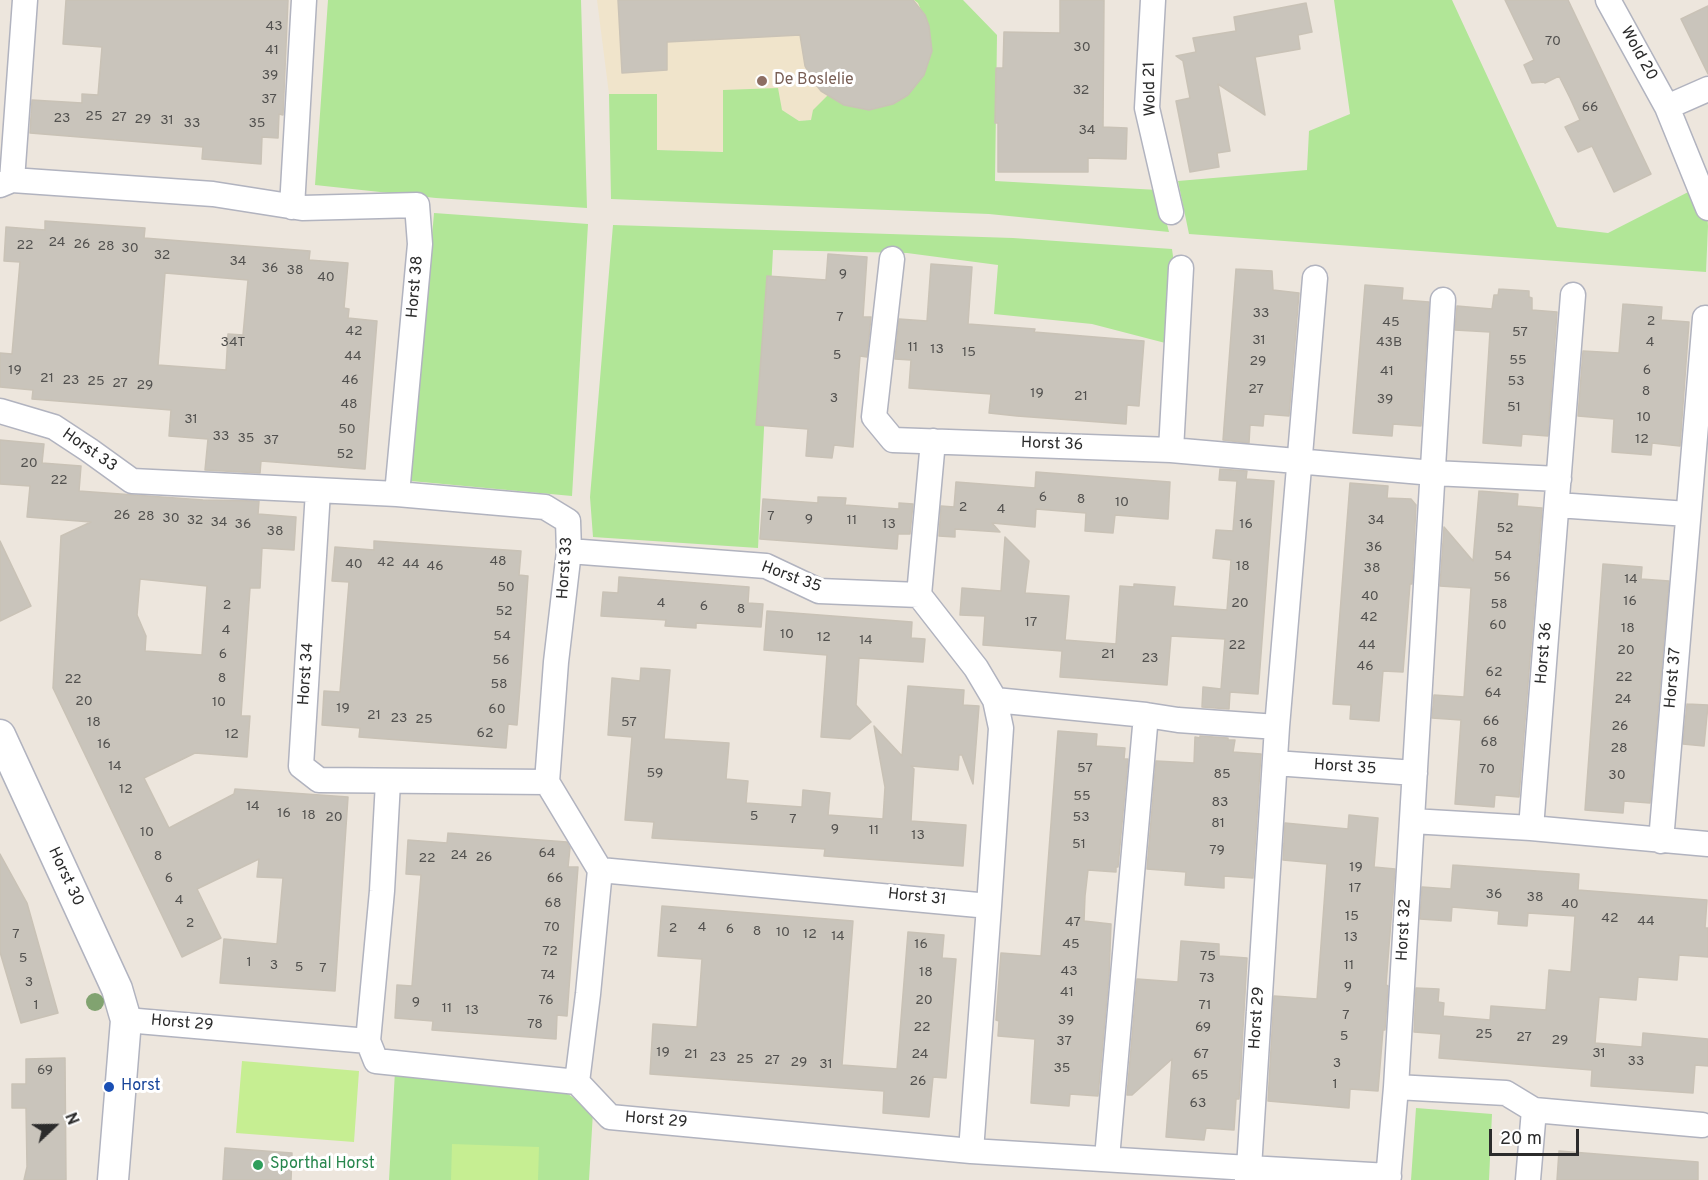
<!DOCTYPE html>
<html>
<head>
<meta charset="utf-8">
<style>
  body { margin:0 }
  #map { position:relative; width:1708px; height:1180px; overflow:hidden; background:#ede6dd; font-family:Overpass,sans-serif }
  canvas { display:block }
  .north { position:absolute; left:24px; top:1096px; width:60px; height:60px; -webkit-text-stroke:4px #fff; paint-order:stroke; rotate:68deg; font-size:16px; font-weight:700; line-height:24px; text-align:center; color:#2b2b2b }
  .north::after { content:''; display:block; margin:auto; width:21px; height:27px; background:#2b2b2b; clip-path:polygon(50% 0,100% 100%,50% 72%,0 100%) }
  .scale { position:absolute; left:1489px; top:1129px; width:90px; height:27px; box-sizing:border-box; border:3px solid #2b2b2b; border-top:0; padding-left:8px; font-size:18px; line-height:21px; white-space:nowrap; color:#2b2b2b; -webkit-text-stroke:4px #fff; paint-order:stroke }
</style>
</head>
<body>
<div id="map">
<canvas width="1708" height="1180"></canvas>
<div class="north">N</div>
<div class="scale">20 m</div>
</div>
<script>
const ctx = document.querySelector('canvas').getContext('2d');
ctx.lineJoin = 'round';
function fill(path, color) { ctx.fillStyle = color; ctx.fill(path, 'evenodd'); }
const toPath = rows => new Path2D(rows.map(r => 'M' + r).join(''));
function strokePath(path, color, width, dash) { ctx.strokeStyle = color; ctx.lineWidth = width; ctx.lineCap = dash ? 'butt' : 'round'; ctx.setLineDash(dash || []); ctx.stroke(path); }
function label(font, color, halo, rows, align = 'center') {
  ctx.font = font + ' Overpass,sans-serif'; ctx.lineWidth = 6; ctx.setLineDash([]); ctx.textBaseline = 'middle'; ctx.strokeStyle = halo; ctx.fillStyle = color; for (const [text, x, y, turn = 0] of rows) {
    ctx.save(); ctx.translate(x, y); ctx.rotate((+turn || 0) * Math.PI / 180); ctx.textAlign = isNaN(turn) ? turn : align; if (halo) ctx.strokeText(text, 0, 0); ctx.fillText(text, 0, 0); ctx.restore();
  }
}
fill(toPath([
  [597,0,914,0,918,3,926,22,811,120,799,121,782,110,779,99,724,90,723,152,656,150,657,94,609,94]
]), '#f0e4cb');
fill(toPath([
  [328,0,581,0,587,208,436,198,315,185],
  [914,0,963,0,997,35,995,181,1158,190,1169,232,989,214,611,199,609,94,657,94,657,150,723,152,723,90,778,88,782,110,799,121,811,120,813,110,828,95,926,22,918,3],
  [1334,0,1452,0,1557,227,1608,233,1698,187,1706,203,1708,226,1706,272,1189,234,1178,181,1307,170,1309,131,1350,114],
  [434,213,588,224,572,496,411,481],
  [613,225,1013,238,1172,249,1179,300,1173,345,1092,324,994,314,998,265,907,253,773,250,758,548,593,537,590,497],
  [395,1071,564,1091,593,1112,589,1180,389,1180],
  [1416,1108,1492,1114,1489,1180,1411,1180]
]), '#b1e697');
fill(toPath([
  [242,1061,359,1071,354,1142,236,1133],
  [452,1144,539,1147,538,1180,451,1180]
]), '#c6ee92');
const building = toPath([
  [66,0,288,0,283,115,279,114,278,138,262,137,261,164,202,159,203,147,30,133,32,100,82,103,82,94,98,95,102,47,63,44,66,0],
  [618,0,913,0,925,15,929,26,932,51,924,75,908,95,893,104,869,110,844,105,821,91,813,81,805,66,800,35,667,42,667,70,622,73,618,0],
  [1060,0,1104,0,1103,127,1127,128,1126,159,1088,158,1088,172,998,172,998,123,995,123,996,68,1003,68,1004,32,1060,33,1060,0],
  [1505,0,1568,0,1651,174,1614,192,1592,146,1578,152,1565,127,1580,120,1570,98,1559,76,1545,83,1544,82,1532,83,1524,65,1534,60,1505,0],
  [1306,3,1312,32,1298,35,1300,49,1255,57,1265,115,1218,84,1230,151,1217,153,1219,167,1190,172,1176,101,1190,98,1183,61,1176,56,1196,52,1193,38,1236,31,1234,17,1306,3],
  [1708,6,1708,74,1681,19,1708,6],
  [45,221,145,228,144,238,310,251,309,260,348,263,344,308,349,309,348,318,377,321,365,469,261,461,260,473,205,470,208,439,169,436,171,410,32,399,33,390,0,387,0,353,12,354,20,262,4,261,6,227,45,230,45,221],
  [165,273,248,280,243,335,228,334,226,370,158,365,165,273],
  [828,254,867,257,863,317,871,317,867,357,860,356,853,447,834,445,832,458,806,456,808,429,756,425,767,276,826,280,828,254],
  [931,264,972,267,968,324,1035,329,1034,332,1144,341,1139,406,1127,405,1126,424,1017,416,989,413,991,394,909,388,911,360,895,359,899,319,927,321,931,264],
  [1236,269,1272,271,1273,290,1299,293,1289,416,1264,414,1263,426,1250,425,1249,443,1223,440,1236,269],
  [1365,285,1403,288,1402,300,1429,302,1421,426,1393,424,1392,436,1353,433,1365,285],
  [1499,289,1529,291,1529,297,1532,298,1532,310,1557,312,1548,436,1522,434,1521,446,1483,443,1490,332,1455,330,1457,306,1492,309,1494,295,1498,295,1499,289],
  [1623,304,1662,307,1661,320,1689,322,1680,446,1652,443,1651,455,1612,452,1614,419,1578,416,1583,351,1619,353,1623,304],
  [0,440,44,444,42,463,81,466,79,491,203,500,259,501,258,514,296,517,294,550,262,548,260,588,250,588,241,716,250,716,247,757,195,753,144,778,169,828,234,794,235,789,348,797,335,991,220,983,224,939,277,944,283,878,257,877,259,859,197,889,221,938,182,957,53,688,61,536,91,522,27,517,30,486,0,484,0,440],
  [140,579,207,586,202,655,145,651,146,636,137,615,140,579],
  [1220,469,1247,471,1246,479,1274,481,1258,694,1230,692,1229,709,1202,707,1203,687,1221,689,1225,639,1171,636,1167,685,1076,678,1060,677,1062,651,983,645,985,616,960,615,962,588,1001,591,1005,537,1029,561,1025,593,1069,596,1065,640,1116,644,1120,586,1134,587,1134,584,1175,587,1173,606,1227,610,1231,560,1213,558,1216,530,1233,531,1237,481,1219,480,1220,469],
  [1036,472,1170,482,1168,519,1115,515,1113,533,1085,531,1086,513,1036,509,1035,527,992,523,1000,532,955,529,955,537,939,536,941,506,954,507,956,482,1035,488,1036,472],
  [1350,483,1388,486,1387,498,1411,499,1416,505,1412,584,1410,584,1403,672,1383,671,1379,721,1350,719,1351,705,1333,704,1350,483],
  [1479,491,1518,494,1517,506,1542,508,1519,797,1495,795,1494,807,1455,804,1461,720,1432,718,1434,695,1464,697,1471,588,1440,586,1444,527,1473,561,1479,491],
  [818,497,846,498,845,505,899,509,899,503,913,504,910,534,898,534,897,549,760,539,763,499,818,503,818,497],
  [0,541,31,606,0,621,0,541],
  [374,541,521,551,519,575,528,576,521,675,517,725,508,724,506,748,359,737,360,728,322,725,324,691,340,692,349,582,332,581,335,547,374,550,374,541],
  [1603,564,1642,567,1641,579,1669,581,1650,803,1624,801,1623,813,1585,810,1603,564],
  [619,577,749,587,748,603,763,604,761,627,696,623,696,628,665,626,666,620,601,616,603,592,618,593,619,577],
  [767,611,912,622,911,638,925,639,923,662,859,658,856,705,871,722,850,739,821,737,827,655,764,650,767,611],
  [641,668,670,670,664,739,729,743,726,779,748,781,746,803,802,807,803,790,830,793,828,815,883,819,885,787,874,726,902,756,908,686,964,690,963,705,979,706,973,784,962,755,959,755,958,770,911,766,914,769,911,821,966,825,963,866,824,856,825,849,652,838,654,822,625,820,632,737,608,735,612,678,640,681,641,668],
  [1687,704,1708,705,1704,746,1683,744,1687,704],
  [1058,731,1097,734,1096,746,1125,748,1124,759,1128,759,1118,867,1116,867,1116,872,1088,870,1085,896,1084,921,1111,924,1109,976,1098,1096,1070,1094,1069,1106,1031,1103,1035,1039,998,1036,999,1021,996,1020,1001,953,1041,956,1058,731],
  [1200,736,1228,738,1228,740,1235,740,1233,752,1261,754,1253,878,1224,876,1224,888,1185,885,1186,872,1147,869,1156,761,1194,763,1195,737,1200,738,1200,736],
  [1349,815,1378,818,1374,867,1395,869,1386,985,1388,986,1385,1030,1383,1030,1378,1091,1350,1089,1349,1108,1268,1101,1274,996,1317,999,1327,864,1283,860,1285,823,1348,829,1349,815],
  [448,833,567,842,570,848,568,867,578,867,576,893,567,1016,557,1015,556,1039,432,1030,433,1021,395,1018,397,985,412,986,421,875,406,874,408,840,447,843,448,833],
  [0,854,27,903,58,1013,21,1023,0,952,0,854],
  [1453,865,1579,874,1578,890,1707,900,1705,928,1708,928,1708,957,1679,955,1677,980,1638,977,1636,1000,1599,997,1595,1043,1642,1047,1643,1033,1708,1039,1708,1066,1695,1065,1693,1093,1591,1086,1592,1070,1439,1058,1441,1034,1414,1032,1416,988,1439,989,1438,1002,1444,1003,1443,1016,1490,1020,1491,1006,1546,1010,1549,970,1571,972,1575,916,1528,913,1527,926,1498,924,1499,911,1452,907,1451,921,1420,919,1422,887,1451,889,1453,865],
  [662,906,853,921,842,1065,897,1069,908,932,944,935,942,958,956,959,946,1078,933,1077,929,1117,883,1113,884,1091,650,1074,653,1024,697,1027,702,959,658,956,662,906],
  [1181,941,1219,944,1219,956,1247,958,1239,1099,1236,1099,1234,1130,1206,1128,1204,1140,1166,1137,1172,1059,1132,1095,1127,1095,1137,979,1178,982,1181,941],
  [65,1058,66,1180,24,1180,27,1167,26,1108,12,1108,12,1084,26,1084,26,1059,65,1058],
  [225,1148,292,1153,291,1180,223,1180,225,1148],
  [1559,1151,1698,1162,1698,1180,1557,1180,1559,1151]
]);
fill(building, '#c9c4bb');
strokePath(building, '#c9c2b6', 1.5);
const minor = toPath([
  [1153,0,1147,108,1171,212],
  [1608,0,1667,107,1708,208],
  [1667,107,1708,89],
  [12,180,25,0],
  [0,185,12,180,213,194,302,208,417,205,420,244,397,494],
  [292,207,304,0],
  [892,259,874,417,893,440,1171,450,1433,473,1559,479],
  [1443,300,1396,1087,1506,1093,1534,1110,1702,1125],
  [0,411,54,427,89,450,132,481,397,494,545,507,568,521,569,551,556,662,547,782,600,870,588,994,577,1082],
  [1171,450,1181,268],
  [318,491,301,766,319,780,547,782],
  [1557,505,1688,514],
  [569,551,766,566,819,591,919,595,976,668,995,700,1146,715,1178,720,1277,727],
  [919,595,933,441],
  [1275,763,1415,773],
  [1412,821,1531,828,1708,844],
  [1531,828,1573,295],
  [1661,841,1705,318],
  [600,870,989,906,971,1151],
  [989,906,1001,728,995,700],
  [126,1020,368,1041,376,1061,577,1082,610,1117,971,1151,1249,1168,1277,727,1315,278],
  [368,1041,382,891,388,782],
  [1107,1158,1146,715],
  [1247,1180,1249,1168,1389,1176],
  [1388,1180,1396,1087],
  [1528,1180,1534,1110]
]);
const tertiary = toPath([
  [0,735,117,989,126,1020,113,1180]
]);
strokePath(minor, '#b1b3bf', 27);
strokePath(tertiary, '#b1b3bf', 33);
strokePath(minor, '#fff', 24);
strokePath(tertiary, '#fff', 30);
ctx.fillStyle = '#81a370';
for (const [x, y] of [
  [95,1002]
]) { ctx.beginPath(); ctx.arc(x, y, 9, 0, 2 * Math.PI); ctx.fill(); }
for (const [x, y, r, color] of [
  [762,81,6,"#8d6e63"],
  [109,1087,6,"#1a4fb4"],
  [258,1165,6,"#2e9e5b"]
]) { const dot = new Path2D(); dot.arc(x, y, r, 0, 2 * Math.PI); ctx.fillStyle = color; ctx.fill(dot); strokePath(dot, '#fff', 2); }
label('14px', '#52514f', null, [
  ["43",274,27],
  ["70",1553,42],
  ["30",1082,48],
  ["41",272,51],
  ["39",270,76],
  ["32",1081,91],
  ["37",269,100],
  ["66",1590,108],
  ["25",94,117],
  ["27",119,118],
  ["23",62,119],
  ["29",143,120],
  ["31",167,121],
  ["33",192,124],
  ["35",257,124],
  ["34",1087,131],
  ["24",57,243],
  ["26",82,245],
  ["22",25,246],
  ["28",106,247],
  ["30",130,249],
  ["32",162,256],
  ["34",238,262],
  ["36",270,269],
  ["38",295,271],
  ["9",843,275],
  ["40",326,278],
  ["33",1261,314],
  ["7",840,318],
  ["2",1651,322],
  ["45",1391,323],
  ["42",354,332],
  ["57",1520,333],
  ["31",1259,341],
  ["34T",233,343],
  ["43B",1389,343],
  ["4",1650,343],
  ["11",913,348],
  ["13",937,350],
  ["15",969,353],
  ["5",837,356],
  ["44",353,357],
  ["55",1518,361],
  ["29",1258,362],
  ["19",15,371],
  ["6",1647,371],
  ["41",1387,372],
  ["21",47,379],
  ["23",71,381],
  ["46",350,381],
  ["25",96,382],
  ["53",1516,382],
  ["27",120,384],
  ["29",145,386],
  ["27",1256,390],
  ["8",1646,392],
  ["19",1037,394],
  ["21",1081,397],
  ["3",834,399],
  ["39",1385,400],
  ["48",349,405],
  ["51",1514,408],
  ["10",1644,418],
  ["31",191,420],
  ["50",347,430],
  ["33",221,437],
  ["35",246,439],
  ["12",1642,440],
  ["37",271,441],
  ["52",345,455],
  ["20",29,464],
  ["22",59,481],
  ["6",1043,498],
  ["8",1081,500],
  ["10",1122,503],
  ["2",963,508],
  ["4",1001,510],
  ["26",122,516],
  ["28",146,517],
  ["7",771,517],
  ["30",171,519],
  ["9",809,520],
  ["32",195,521],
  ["11",852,521],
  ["34",1376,521],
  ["34",219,523],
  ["36",243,525],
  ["13",889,525],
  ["16",1246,525],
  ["52",1505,529],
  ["38",275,532],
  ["36",1374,548],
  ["54",1503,557],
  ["48",498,562],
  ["42",386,563],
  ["40",354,565],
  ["44",411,565],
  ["46",435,567],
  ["18",1243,567],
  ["38",1372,569],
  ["56",1502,578],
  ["14",1631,580],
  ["50",506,588],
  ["40",1370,597],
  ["16",1630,602],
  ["4",661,604],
  ["20",1240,604],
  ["58",1499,605],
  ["2",227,606],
  ["6",704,607],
  ["8",741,610],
  ["52",504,612],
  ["42",1369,618],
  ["17",1031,623],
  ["60",1498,626],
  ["18",1628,629],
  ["4",226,631],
  ["10",787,635],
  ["54",502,637],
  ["12",824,638],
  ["14",866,641],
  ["22",1237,646],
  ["44",1367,646],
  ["20",1626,651],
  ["6",223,655],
  ["21",1108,655],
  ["23",1150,659],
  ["56",501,661],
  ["46",1365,667],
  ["62",1494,673],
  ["22",1624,678],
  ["8",222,679],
  ["22",73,680],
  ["58",499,685],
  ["64",1493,694],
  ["24",1623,700],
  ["20",84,702],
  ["10",219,703],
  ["19",343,709],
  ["60",497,710],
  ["21",374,716],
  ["23",399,719],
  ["25",424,720],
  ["66",1491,722],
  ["18",94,723],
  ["57",629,723],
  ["26",1620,727],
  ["62",485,734],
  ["12",232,735],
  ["68",1489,743],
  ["16",104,745],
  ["28",1619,749],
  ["14",115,767],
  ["57",1085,769],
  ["70",1487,770],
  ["59",655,774],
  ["85",1222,775],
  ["30",1617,776],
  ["12",126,790],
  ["55",1082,797],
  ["83",1220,803],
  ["14",253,807],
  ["16",284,814],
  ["18",309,816],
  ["5",754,817],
  ["20",334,818],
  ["53",1081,818],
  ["7",793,820],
  ["81",1218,824],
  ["9",835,830],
  ["11",874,831],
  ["10",147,833],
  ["13",918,836],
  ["51",1079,845],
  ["79",1217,851],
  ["64",547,854],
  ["24",459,856],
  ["8",158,857],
  ["26",484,858],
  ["22",427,859],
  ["19",1356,868],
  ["6",169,879],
  ["66",555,879],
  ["17",1355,889],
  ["36",1494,895],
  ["38",1535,898],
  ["4",179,901],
  ["68",553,904],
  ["40",1570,905],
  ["15",1352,917],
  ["42",1610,919],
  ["44",1646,922],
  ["47",1073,923],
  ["2",190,924],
  ["70",552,928],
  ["4",702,928],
  ["2",673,929],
  ["6",730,930],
  ["8",757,932],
  ["10",783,933],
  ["7",16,935],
  ["12",810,935],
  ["14",838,937],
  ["13",1351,938],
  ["16",921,945],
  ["45",1071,945],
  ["72",550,952],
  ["75",1208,957],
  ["5",23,959],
  ["1",249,963],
  ["3",274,966],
  ["11",1349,966],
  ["5",299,968],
  ["7",323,969],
  ["43",1069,972],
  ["18",926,973],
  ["74",548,976],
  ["73",1207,979],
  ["3",29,983],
  ["9",1348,988],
  ["41",1067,993],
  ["76",546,1001],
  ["20",924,1001],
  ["9",416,1003],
  ["1",36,1006],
  ["71",1205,1006],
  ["11",447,1009],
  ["13",472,1011],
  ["7",1346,1016],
  ["39",1066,1021],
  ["78",535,1025],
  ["22",922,1028],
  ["69",1203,1028],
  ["25",1484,1035],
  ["5",1344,1037],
  ["27",1524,1038],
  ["29",1560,1041],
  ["37",1064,1042],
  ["19",663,1053],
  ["31",1599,1054],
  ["21",691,1055],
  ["24",920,1055],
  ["67",1201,1055],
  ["23",718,1058],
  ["25",745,1060],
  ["27",772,1061],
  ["33",1636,1062],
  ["29",799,1063],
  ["3",1337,1064],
  ["31",826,1065],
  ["35",1062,1069],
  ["69",45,1071],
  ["65",1200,1076],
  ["26",918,1082],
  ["1",1335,1085],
  ["63",1198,1104]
]);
label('16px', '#2b2b2b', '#fff', [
  ["Wold 20",1638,54,61],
  ["Wold 21",1151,89,-91],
  ["Horst 38",416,287,-85],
  ["Horst 36",1052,445,2],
  ["Horst 33",89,451,35],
  ["Horst 33",566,568,-86],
  ["Horst 35",791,578,20],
  ["Horst 36",1545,653,-85],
  ["Horst 34",307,674,-86],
  ["Horst 37",1674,678,-85],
  ["Horst 35",1345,768,4],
  ["Horst 30",65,877,65],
  ["Horst 31",917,898,6],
  ["Horst 32",1405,930,-87],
  ["Horst 29",1258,1018,-86],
  ["Horst 29",182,1024,5],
  ["Horst 29",656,1121,5]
]);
label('16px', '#785e54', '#fff', [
  ["De Boslelie",774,81]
], 'left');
label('16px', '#164399', '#fff', [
  ["Horst",121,1087]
], 'left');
label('16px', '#27864d', '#fff', [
  ["Sporthal Horst",270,1165]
], 'left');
</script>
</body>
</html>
